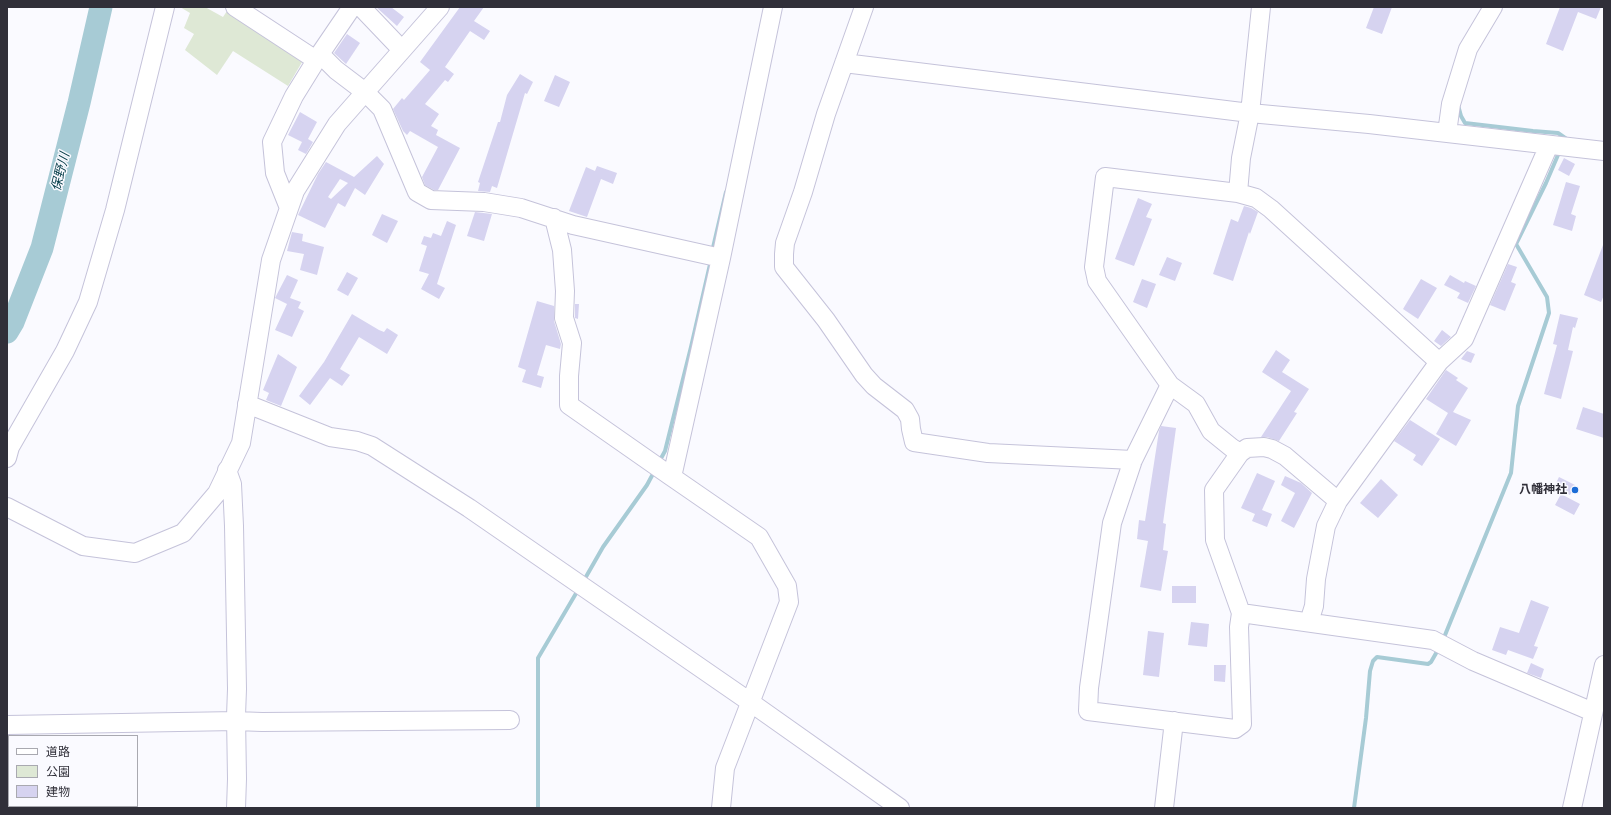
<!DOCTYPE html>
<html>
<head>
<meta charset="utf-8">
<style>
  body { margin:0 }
  #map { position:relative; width:1611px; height:815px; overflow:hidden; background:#fafaff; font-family:"Archivo Narrow","Noto Sans JP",sans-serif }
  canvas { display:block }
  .frame { position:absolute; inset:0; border:8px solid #302f39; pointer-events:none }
  .legend { position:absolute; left:8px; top:735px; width:130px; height:72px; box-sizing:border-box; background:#fafaff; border:1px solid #a9a9b0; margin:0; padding:5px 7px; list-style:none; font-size:12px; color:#302f39 }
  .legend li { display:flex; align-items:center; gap:8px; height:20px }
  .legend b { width:20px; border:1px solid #a9a9b0 }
</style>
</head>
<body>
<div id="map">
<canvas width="1611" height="815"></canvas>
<div class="frame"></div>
<ul class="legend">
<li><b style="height:5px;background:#fff"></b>道路</li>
<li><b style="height:11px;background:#dee8d5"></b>公園</li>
<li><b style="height:11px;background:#d6d3f0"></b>建物</li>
</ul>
</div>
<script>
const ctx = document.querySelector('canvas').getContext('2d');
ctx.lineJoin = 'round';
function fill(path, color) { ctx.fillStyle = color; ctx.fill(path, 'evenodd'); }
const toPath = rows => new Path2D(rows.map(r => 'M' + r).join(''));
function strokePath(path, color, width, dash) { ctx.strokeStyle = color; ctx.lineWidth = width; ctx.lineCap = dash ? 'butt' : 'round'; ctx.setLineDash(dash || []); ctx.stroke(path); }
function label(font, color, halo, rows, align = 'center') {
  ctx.font = font + ' "Archivo Narrow","Noto Sans JP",sans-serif'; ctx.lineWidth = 3; ctx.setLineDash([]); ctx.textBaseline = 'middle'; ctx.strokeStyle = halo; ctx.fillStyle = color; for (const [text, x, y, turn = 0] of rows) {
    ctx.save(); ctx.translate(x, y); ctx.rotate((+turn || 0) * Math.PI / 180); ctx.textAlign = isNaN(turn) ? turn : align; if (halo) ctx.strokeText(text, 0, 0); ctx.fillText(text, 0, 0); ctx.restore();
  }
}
fill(toPath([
  [180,7,205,7,223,17,229,8,305,57,288,86,233,51,217,75,185,50,194,34,184,28,190,13]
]), '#dee8d5');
strokePath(toPath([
  [1458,105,1461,116,1465,123,1533,131,1558,133,1568,140],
  [712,252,726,192],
  [659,462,665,451,691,347,711,260],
  [583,582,603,547,647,485,655,470],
  [1443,640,1511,473,1518,406,1549,313,1547,297,1516,244,1546,183,1558,155,1562,152],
  [538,808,538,658,578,590],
  [1354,808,1366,718,1370,671,1373,661,1377,657,1428,664,1431,662,1439,648]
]), '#a7cbd5', 4);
strokePath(toPath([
  [7,332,13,322,42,248,79,103,101,7]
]), '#a7cbd5', 23);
fill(toPath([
  [376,7,391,7,404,17,397,26],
  [460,7,484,7,474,21,490,31,484,40,470,31,445,67,454,74,448,82,445,80,425,104,439,114,431,126,438,130,436,135,460,148,438,190,434,190,425,185,422,177,438,147,410,131,407,135,403,131,393,109,402,98,404,100,430,70,420,62],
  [1374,7,1392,7,1382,34,1366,28],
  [1560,7,1601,7,1596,19,1578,12,1563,51,1546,44],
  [347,34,360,43,346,64,334,53],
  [520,74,533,82,527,94,525,93,497,188,492,186,490,192,478,191,480,183,478,182,498,122,500,122,507,95],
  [555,75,570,82,559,107,544,101],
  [300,112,317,122,308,139,313,142,306,154,298,150,302,142,288,135],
  [377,156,384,164,365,195,355,188,345,207,338,203,325,228,298,215,318,174,326,162,354,177],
  [340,179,348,183,331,199,328,197],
  [1564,158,1575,164,1569,176,1558,170],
  [597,166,617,173,613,184,601,179,587,217,569,211,586,167,595,171],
  [1566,182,1580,186,1571,214,1576,216,1572,231,1553,225],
  [1138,198,1152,204,1146,217,1152,219,1134,266,1115,259],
  [1244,206,1251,208,1258,212,1250,234,1249,232,1233,281,1213,274,1231,219,1238,222],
  [475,212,492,214,484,241,467,236],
  [382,214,398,221,387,243,372,235],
  [447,221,456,225,437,284,445,288,439,299,421,289,429,274,419,271,427,246,421,244,424,236,431,238,433,233,441,236],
  [292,232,303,234,302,241,324,247,317,275,300,270,304,254,287,251],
  [1603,245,1604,295,1601,302,1584,295],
  [1167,257,1182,263,1175,281,1159,275],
  [1508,264,1517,267,1511,282,1516,284,1505,311,1490,305],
  [347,272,358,278,348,296,337,290],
  [287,275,298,280,290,298,301,302,298,308,304,311,292,337,275,330,287,304,275,298],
  [1450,275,1464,283,1465,281,1476,286,1468,303,1457,298,1460,293,1444,285],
  [1142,279,1156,284,1147,308,1133,302],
  [1421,279,1437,288,1418,319,1403,309],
  [537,301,554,306,554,321,561,344,560,349,546,345,537,375,544,377,541,388,522,382,526,370,518,367],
  [575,304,579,304,578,319,575,318],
  [352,314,379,330,384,332,387,328,398,335,387,354,359,337,340,369,350,375,342,386,330,378,310,405,299,396,324,362],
  [1560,314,1578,318,1575,328,1573,327,1568,350,1573,351,1561,399,1544,394,1557,345,1553,344],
  [1442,330,1451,337,1441,346,1434,341],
  [1276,350,1290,360,1282,372,1309,389,1294,412,1297,413,1279,441,1267,437,1261,437,1291,391,1262,372],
  [1467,351,1475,354,1471,363,1461,359],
  [278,354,297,367,281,406,266,400,269,393,263,390],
  [1446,370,1458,378,1456,380,1468,388,1453,412,1471,420,1456,446,1436,434,1448,413,1426,399],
  [1583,407,1604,414,1604,438,1576,429],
  [1410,420,1440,439,1422,466,1413,460,1416,455,1394,441],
  [1161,426,1176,428,1163,523,1166,524,1163,550,1168,551,1161,591,1140,587,1148,541,1137,539,1139,520,1145,521,1159,431],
  [1257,473,1275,481,1262,510,1272,514,1267,527,1252,521,1255,514,1241,508],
  [1285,476,1301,483,1312,493,1294,528,1281,521,1295,493,1281,485],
  [1559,477,1575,485,1570,495,1554,487],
  [1381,479,1398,495,1378,518,1360,503],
  [1561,494,1580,504,1574,515,1555,505],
  [1172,586,1196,586,1196,603,1172,603],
  [1531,600,1549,607,1534,646,1538,647,1533,659,1508,650,1506,655,1492,650,1500,627,1519,633],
  [1191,622,1209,624,1207,647,1188,645],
  [1148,631,1164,633,1159,677,1143,675],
  [1531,663,1544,669,1541,678,1527,673],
  [1214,665,1226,665,1225,682,1214,681]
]), '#d6d3f0');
const minor = toPath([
  [235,7,316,60],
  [361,7,402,50],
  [864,7,826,114,803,192,785,243,784,254,784,267,826,320,864,375,874,386,905,410,910,419,911,429,914,442,988,453,1133,460],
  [320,54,336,70,365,92,382,109,417,192,431,200,484,202,521,208,573,225,721,258],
  [844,63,1250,113,1369,124,1604,151],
  [1447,133,1451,104,1468,49,1493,7],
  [1238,193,1241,158,1250,113,1261,7],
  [289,208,275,173,272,142,294,96,320,54,352,7],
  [554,218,562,250,565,291,564,318,572,343,569,376,569,405,672,477],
  [1170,385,1133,460,1112,523,1089,688,1088,711,1235,729,1242,724,1239,627,1241,613,1215,540,1214,490,1240,453,1247,448,1264,447,1272,449,1285,456,1338,501],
  [247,404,330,437,357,441,372,446,469,508,750,702,900,808],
  [1240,453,1232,448,1211,431,1196,404,1170,385,1097,281,1094,267,1105,177,1238,193,1256,198,1271,209,1439,362],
  [7,458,10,447,65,351,88,302,115,210,165,7],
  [227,470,232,484,234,526,237,689,236,716,237,779,236,808],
  [7,507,83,546,135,553,183,533,217,493,241,443,271,260,295,191,337,124,440,7],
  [1241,613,1433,640,1473,661,1593,712],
  [1309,622,1314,606,1316,579,1326,526,1338,501,1439,362,1464,339,1549,145],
  [7,725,236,721,262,722,510,720],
  [721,808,725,768,789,602,787,586,759,537,672,477,721,258,773,7],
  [1164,808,1174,721],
  [1572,808,1604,665]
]);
strokePath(minor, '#c5c3da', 20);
strokePath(minor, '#fff', 18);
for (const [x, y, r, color] of [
  [1575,490,4,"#1b6cd6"]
]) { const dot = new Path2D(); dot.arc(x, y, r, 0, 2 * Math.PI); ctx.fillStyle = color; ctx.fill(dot); strokePath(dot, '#fafaff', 1.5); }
label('bold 12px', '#302f39', '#fafaff', [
  ["八幡神社",1567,490]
], 'right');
label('italic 13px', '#033b47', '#fafaff', [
  ["保野川",61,172,-76]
]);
</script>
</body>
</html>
